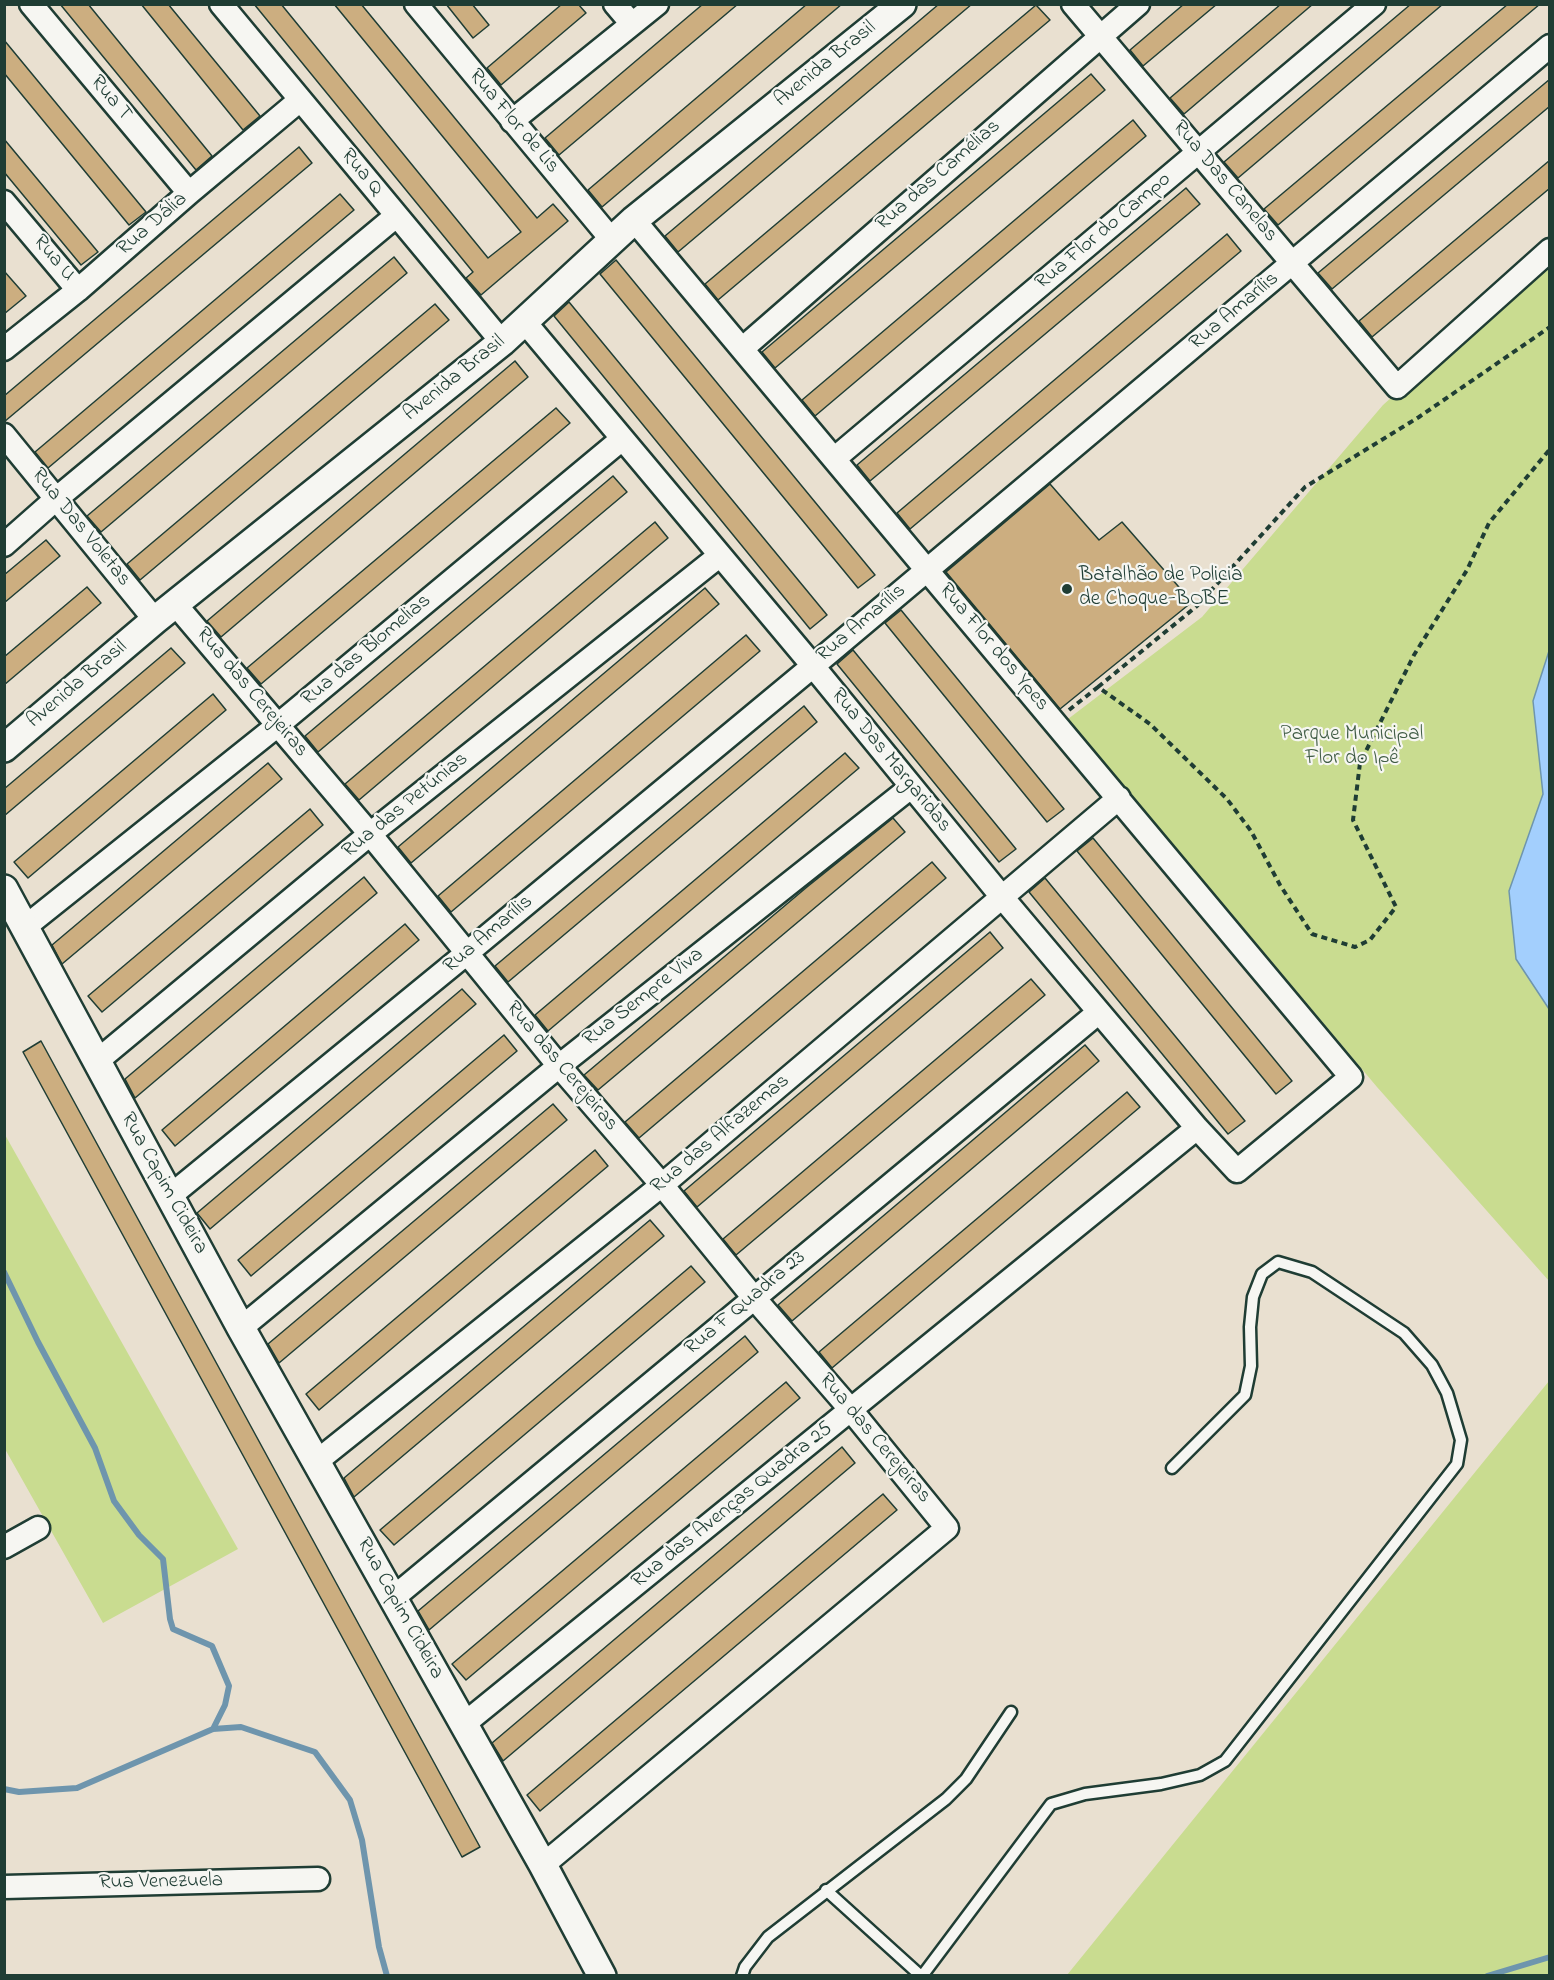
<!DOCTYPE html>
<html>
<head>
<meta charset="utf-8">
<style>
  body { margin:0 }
  #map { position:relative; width:1554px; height:1980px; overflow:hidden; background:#e9e0d0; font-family:"Indie Flower",sans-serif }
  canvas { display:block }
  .frame { position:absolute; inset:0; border:6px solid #1f3d34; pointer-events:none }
</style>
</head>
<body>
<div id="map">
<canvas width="1554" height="1980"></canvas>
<div class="frame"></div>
</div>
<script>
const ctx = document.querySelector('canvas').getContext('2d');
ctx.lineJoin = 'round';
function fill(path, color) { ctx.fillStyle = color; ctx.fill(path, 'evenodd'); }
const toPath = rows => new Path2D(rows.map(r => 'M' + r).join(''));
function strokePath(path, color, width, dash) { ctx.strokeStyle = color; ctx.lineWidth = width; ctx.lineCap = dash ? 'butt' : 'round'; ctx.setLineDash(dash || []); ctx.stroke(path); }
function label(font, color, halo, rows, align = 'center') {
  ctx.font = font + ' "Indie Flower",sans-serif'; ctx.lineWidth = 4.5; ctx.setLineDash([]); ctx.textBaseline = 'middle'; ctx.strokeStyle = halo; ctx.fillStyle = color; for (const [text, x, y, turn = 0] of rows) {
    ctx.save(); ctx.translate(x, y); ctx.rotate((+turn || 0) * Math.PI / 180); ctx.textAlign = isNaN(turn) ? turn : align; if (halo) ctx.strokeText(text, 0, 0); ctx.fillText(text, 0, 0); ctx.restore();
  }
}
fill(toPath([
  [1549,257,1549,1281,1377,1087,1068,719,1202,617,1383,405],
  [4,1133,238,1549,103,1623,5,1449],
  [1549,1381,1549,1975,1067,1975]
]), '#c9dc90');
const water = toPath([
  [1549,651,1549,1009,1516,959,1509,891,1543,794,1533,701,1549,651]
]);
fill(water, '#a3cffd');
strokePath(water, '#6e95ad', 1.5);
strokePath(toPath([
  [4,1272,38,1342,95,1448,114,1501,139,1535,163,1559,170,1619,173,1629,212,1646,229,1686,225,1705,213,1729],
  [4,1789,19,1792,77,1788,213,1729,241,1727,315,1752,350,1800,362,1840,379,1947,387,1976],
  [1487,1976,1550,1957]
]), '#6e95ad', 6);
const building = toPath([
  [60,4,88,4,212,156,196,170,60,4],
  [141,4,168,4,260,116,243,130,141,4],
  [254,4,281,4,488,258,521,232,334,4,361,4,537,218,553,204,568,221,481,295,466,278,473,272,254,4],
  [446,4,472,4,489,25,473,38,446,4],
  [562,4,578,4,586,13,501,85,487,68,562,4],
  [703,4,738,4,559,155,545,138,703,4],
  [807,4,842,4,602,207,588,190,807,4],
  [939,4,972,4,678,252,665,236,939,4],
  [1184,4,1217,4,1143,66,1130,50,1184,4],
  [1281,4,1313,4,1184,114,1170,98,1281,4],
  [1411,4,1443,4,1238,178,1224,162,1411,4],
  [1508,4,1540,4,1278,225,1264,209,1508,4],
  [1036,5,1050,20,718,300,705,284,1036,5],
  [4,40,146,212,129,225,4,73,4,40],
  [1091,74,1105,90,775,368,762,352,1091,74],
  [1550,79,1550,106,1332,289,1318,273,1550,79],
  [1133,120,1146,136,815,416,802,400,1133,120],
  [4,139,98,252,81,265,4,172,4,139],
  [299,147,312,163,4,422,4,396,299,147],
  [1550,160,1550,188,1372,337,1359,321,1550,160],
  [1186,188,1200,204,870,481,857,465,1186,188],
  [340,194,354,210,48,468,35,452,340,194],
  [1227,234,1241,251,910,529,897,513,1227,234],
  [394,257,407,273,101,532,87,516,394,257],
  [616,260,875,575,858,588,600,274,616,260],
  [4,271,26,296,4,314,4,271],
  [569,302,827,615,810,629,554,316,569,302],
  [435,304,449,320,140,580,127,564,435,304],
  [515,361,528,377,221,637,207,621,515,361],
  [556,408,570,423,261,684,247,668,556,408],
  [613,476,627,492,318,752,305,736,613,476],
  [1050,484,1099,540,1122,522,1192,602,1060,709,946,572,1050,484],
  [655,522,668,538,359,800,345,784,655,522],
  [46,540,60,556,4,603,4,575,46,540],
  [87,587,101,603,4,685,4,657,87,587],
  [705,588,719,604,411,863,398,847,705,588],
  [901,610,1064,809,1047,822,885,623,901,610],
  [746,635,760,651,451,912,438,896,746,635],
  [171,648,185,663,4,816,4,789,171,648],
  [853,650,1016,849,999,862,837,664,853,650],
  [213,694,226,710,28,878,14,862,213,694],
  [804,706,817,722,508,982,495,966,804,706],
  [845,753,859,768,548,1031,535,1015,845,753],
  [268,763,282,779,62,964,52,945,268,763],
  [310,809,323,825,102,1012,88,996,310,809],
  [893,818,905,832,598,1090,584,1075,807,887,893,818],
  [1093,838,1292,1081,1276,1094,1077,851,1093,838],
  [932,862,946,878,639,1138,625,1122,932,862],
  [364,877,377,893,135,1098,125,1079,364,877],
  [1045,878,1245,1121,1228,1134,1029,892,1045,878],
  [405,924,419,940,175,1146,162,1130,405,924],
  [990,932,1003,948,697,1207,684,1191,990,932],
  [1031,979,1045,995,736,1255,723,1239,1031,979],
  [462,989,476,1004,210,1229,197,1213,462,989],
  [504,1035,517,1051,251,1276,238,1260,504,1035],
  [41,1041,480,1847,462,1857,23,1052,41,1041],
  [1085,1045,1099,1061,792,1321,778,1305,1085,1045],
  [1127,1092,1140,1107,832,1368,819,1352,1127,1092],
  [553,1104,567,1120,279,1363,268,1344,553,1104],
  [595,1150,608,1166,319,1410,306,1394,595,1150],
  [650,1220,664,1236,354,1497,344,1478,650,1220],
  [691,1266,705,1282,394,1545,380,1530,691,1266],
  [745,1336,758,1352,429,1630,418,1611,745,1336],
  [786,1382,800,1398,466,1680,452,1664,786,1382],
  [842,1447,855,1463,503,1761,492,1743,842,1447],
  [883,1494,897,1510,540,1811,527,1795,883,1494]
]);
fill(building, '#ccae80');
strokePath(building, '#1f3d34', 1.5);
const service = toPath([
  [826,1890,921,1976],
  [742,1976,745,1967,768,1937,946,1799,966,1779,1011,1712],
  [922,1976,1051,1804,1085,1794,1161,1784,1200,1775,1225,1761,1457,1464,1461,1440,1447,1393,1432,1365,1404,1333,1312,1272,1278,1262,1262,1274,1253,1297,1250,1327,1251,1366,1245,1395,1172,1468]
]);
const minor = toPath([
  [31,4,189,193],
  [221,4,502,342],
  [416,4,611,239],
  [615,4,632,24],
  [1073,4,1397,387,1550,250],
  [512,121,657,4],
  [4,202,78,290],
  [524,321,813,666,1002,897,1197,1128,1237,1171,1351,1077,634,220],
  [4,349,78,290,189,193,300,100],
  [742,349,1138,4],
  [4,435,155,620],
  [834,459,1374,4],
  [4,545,56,499,396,216],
  [176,605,370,834,559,1066,662,1185,754,1298,851,1410,947,1528,543,1865],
  [25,927,278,725,622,439],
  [96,1062,370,834,719,556],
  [170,1196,467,953,813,666,1550,46],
  [241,1328,559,1066,911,787],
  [316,1462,662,1185,1119,798],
  [4,1547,38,1528],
  [393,1598,1099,1012],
  [464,1724,1197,1128],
  [4,1887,318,1879]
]);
const tertiary = toPath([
  [4,748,155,620,502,342,634,220,902,4],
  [4,889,241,1328,543,1865,602,1976]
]);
strokePath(service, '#1f3d34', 15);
strokePath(minor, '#1f3d34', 27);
strokePath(tertiary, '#1f3d34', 32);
strokePath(toPath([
  [1098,687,1197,606,1305,487,1419,417,1550,327],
  [1069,710,1098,687,1150,724,1227,799,1251,831,1280,885,1312,934,1355,947,1370,940,1396,907,1353,820,1360,763,1414,655,1467,570,1489,523,1550,449]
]), '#1f3d34', 4, [6, 4.5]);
strokePath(service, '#f6f6f2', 10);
strokePath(minor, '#f6f6f2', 22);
strokePath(tertiary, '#f6f6f2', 27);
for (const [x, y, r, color] of [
  [1067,589,6,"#1f3d34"]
]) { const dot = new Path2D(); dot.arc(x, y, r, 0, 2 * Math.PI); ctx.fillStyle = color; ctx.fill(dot); strokePath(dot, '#f6f6f2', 2); }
label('21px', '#1f3d34', '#f6f6f2', [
  ["Avenida Brasil",826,65,-39],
  ["Rua T",110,99,50],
  ["Rua Flor de Lis",513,122,50],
  ["Rua Q",361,173,50],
  ["Rua das Camélias",939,176,-41],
  ["Rua Das Canelas",1224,182,50],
  ["Rua Dália",153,225,-41],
  ["Rua Flor do Campo",1104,232,-40],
  ["Rua U",53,259,50],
  ["Rua Amarílis",1235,312,-40],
  ["Avenida Brasil",455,379,-39],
  ["Rua Das Voletas",80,528,51],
  ["Rua Amarílis",862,624,-40],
  ["Rua Flor dos Ypes",993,648,50],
  ["Rua das Blomelias",367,651,-40],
  ["Avenida Brasil",78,685,-40],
  ["Rua das Cerejeiras",251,693,50],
  ["Rua Das Margaridas",890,761,51],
  ["Rua das Petúnias",406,806,-39],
  ["Rua Amarílis",489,935,-40],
  ["Rua Sempre Viva",644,998,-38],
  ["Rua das Cerejeiras",561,1067,50],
  ["Rua das Alfazemas",721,1135,-40],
  ["Rua Capim Cideira",163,1184,61],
  ["Rua F Quadra 23",746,1304,-40],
  ["Rua das Cerejeiras",874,1439,50],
  ["Rua das Avenças Quadra 25",733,1506,-39],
  ["Rua Capim Cideira",399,1609,61],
  ["Rua Venezuela",161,1883,-1]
]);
label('21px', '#1f3d34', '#f6f6f2', [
  ["Batalhão de Policia",1079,577],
  ["de Choque-BOBE",1079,601]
], 'left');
label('21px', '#415d46', '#f6f6f2', [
  ["Parque Municipal",1352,736],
  ["Flor do Ipê",1352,760]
]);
</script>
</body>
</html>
